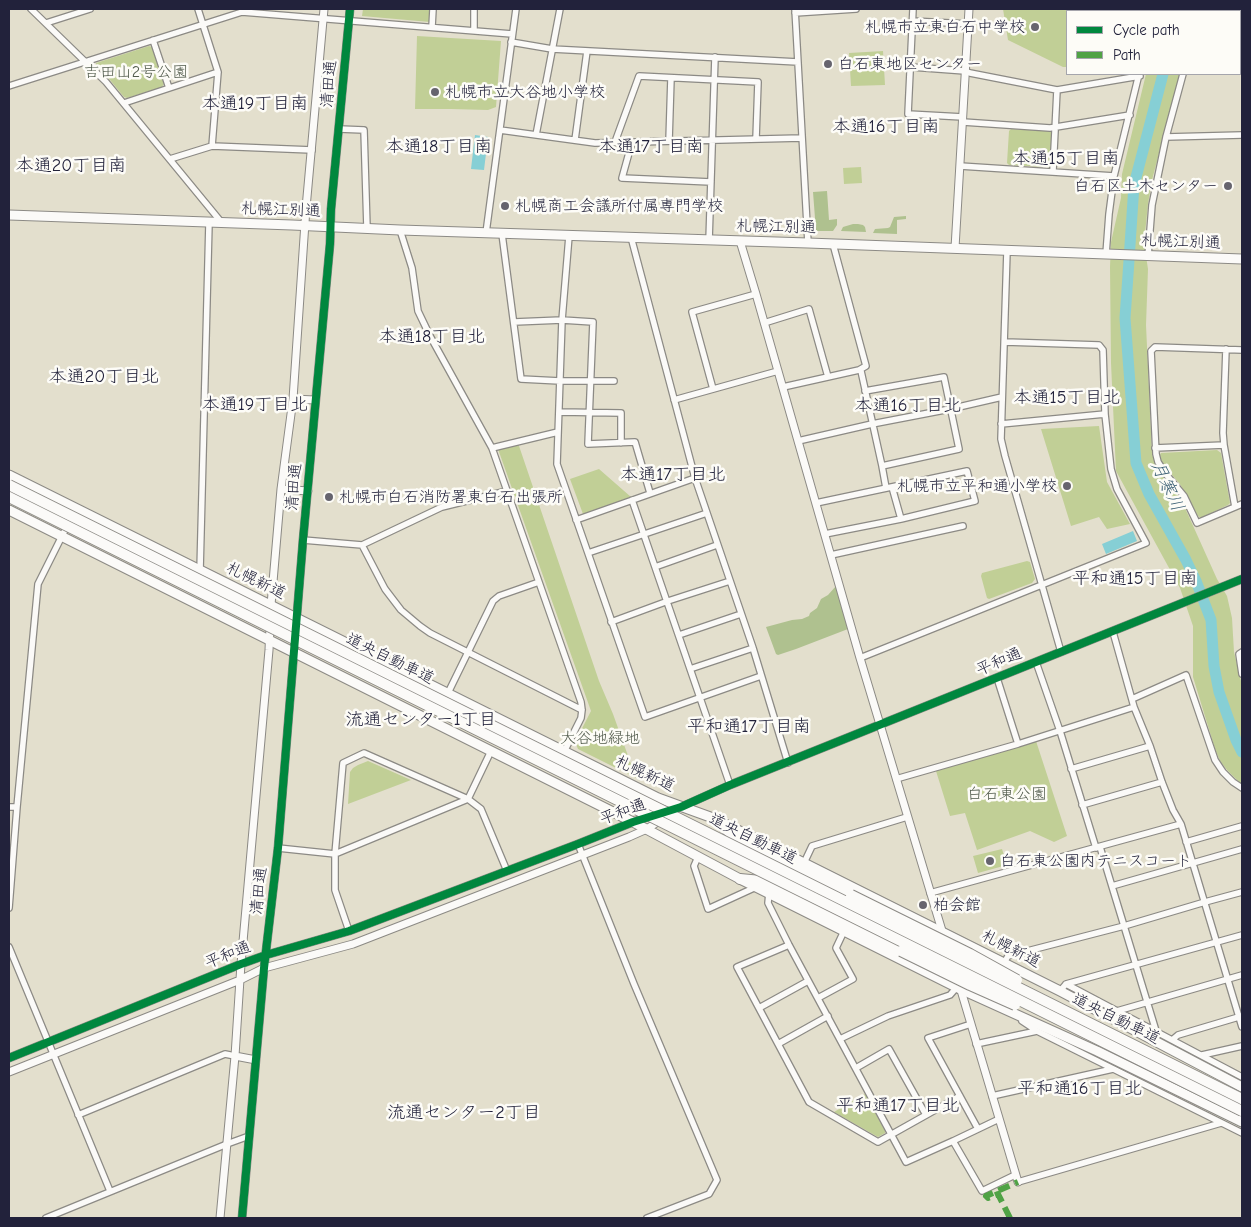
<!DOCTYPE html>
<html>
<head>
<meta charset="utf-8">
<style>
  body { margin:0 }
  #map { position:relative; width:1251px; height:1227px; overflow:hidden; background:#e3dfcd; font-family:"Comic Neue",sans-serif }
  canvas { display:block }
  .frame { position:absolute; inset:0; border:10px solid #22223b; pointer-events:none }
  .legend { position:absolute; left:1066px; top:10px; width:175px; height:65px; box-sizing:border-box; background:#fdfcf7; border:1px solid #a5a5ac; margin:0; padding:6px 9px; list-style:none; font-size:15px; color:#22223b }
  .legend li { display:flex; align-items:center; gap:10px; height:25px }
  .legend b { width:25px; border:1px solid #a5a5ac }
</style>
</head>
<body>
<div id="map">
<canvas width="1251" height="1227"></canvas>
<div class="frame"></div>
<ul class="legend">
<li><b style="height:6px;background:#00873e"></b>Cycle path</li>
<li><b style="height:6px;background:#50a245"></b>Path</li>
</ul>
</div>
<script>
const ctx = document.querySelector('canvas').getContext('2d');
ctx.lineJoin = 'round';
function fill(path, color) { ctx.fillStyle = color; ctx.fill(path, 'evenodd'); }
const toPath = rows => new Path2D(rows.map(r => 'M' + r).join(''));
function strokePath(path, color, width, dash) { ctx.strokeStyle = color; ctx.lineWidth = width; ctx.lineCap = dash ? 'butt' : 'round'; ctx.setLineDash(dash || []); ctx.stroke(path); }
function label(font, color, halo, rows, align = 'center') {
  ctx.font = font + ' "Comic Neue","Klee One",sans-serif'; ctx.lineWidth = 5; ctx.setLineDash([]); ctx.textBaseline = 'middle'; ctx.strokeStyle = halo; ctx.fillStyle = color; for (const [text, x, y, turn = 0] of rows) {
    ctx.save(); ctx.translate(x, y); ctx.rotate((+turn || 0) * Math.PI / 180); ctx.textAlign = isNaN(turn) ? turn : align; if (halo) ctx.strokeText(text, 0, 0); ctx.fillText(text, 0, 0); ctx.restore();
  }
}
fill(toPath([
  [363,9,431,9,430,22,362,16],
  [1003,9,1121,9,1122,11,1067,11,1067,67,1063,67,1008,40],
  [417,36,501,41,496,107,488,110,451,109,415,109],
  [149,46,152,47,164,84,162,87,127,98,124,97,110,80,96,66,96,63],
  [883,51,885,85,851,86,849,53],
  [1146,74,1180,74,1152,180,1148,204,1144,243,1148,269,1146,325,1152,454,1157,469,1181,499,1217,579,1227,596,1232,618,1234,652,1242,685,1242,785,1227,770,1220,761,1215,749,1193,677,1193,626,1180,588,1116,471,1111,363,1110,267,1111,242,1121,198,1122,174],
  [1011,129,1050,131,1052,133,1050,165,1048,167,1009,165,1007,163,1009,131],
  [861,167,862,183,844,184,843,168],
  [1099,426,1107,482,1130,524,1107,529,1099,517,1071,526,1041,429],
  [518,443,599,681,613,714,636,778,578,749,575,742,591,711,498,449],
  [1217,450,1221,453,1230,503,1228,505,1201,518,1198,516,1187,495,1179,483,1166,468,1161,461,1160,455,1161,453],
  [599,469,631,497,583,514,570,479],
  [1027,561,1030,562,1035,579,1032,583,989,599,987,598,981,576,982,573],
  [1036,741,1067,836,1054,842,1030,831,977,850,965,813,950,816,936,771],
  [368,761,411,780,348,804,350,772,353,768,358,765],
  [1002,849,1007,865,978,873,973,856],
  [865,1094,885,1131,885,1133,878,1137,834,1112]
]), '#c1cf96');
fill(toPath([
  [827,191,829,220,837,219,837,225,833,231,816,231,813,192],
  [906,216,906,219,897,220,897,234,873,233,875,229,888,228,890,227,894,217],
  [853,224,858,224,863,225,865,227,866,232,841,231,843,227],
  [836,586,848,629,796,649,778,655,776,654,766,627,792,620,802,619,809,616,810,613,817,608,821,599,828,595]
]), '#afc18f');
fill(toPath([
  [475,135,488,137,484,170,471,169],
  [1133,531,1137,541,1106,554,1102,544]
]), '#86cfd5');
strokePath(toPath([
  [1163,74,1134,185,1128,275,1125,318,1136,463,1149,494,1186,560,1196,581,1211,620,1214,666,1219,692,1236,740,1242,752]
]), '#86cfd5', 11);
const minor = toPath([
  [31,9,106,82,222,223],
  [198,9,218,72,212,146],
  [795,9,808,243],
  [913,9,908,114,963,117],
  [1181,9,1189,11],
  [1139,11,1140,9],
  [1221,11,1222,9],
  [1240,12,1242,12],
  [795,13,856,9],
  [913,21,968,24],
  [46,23,90,9],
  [432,27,433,9],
  [474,30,474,9],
  [153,40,169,88],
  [511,42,552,49,798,62],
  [911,67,965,71,970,73,1057,90,1140,76],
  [9,86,242,12,512,34],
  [124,103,218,72],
  [963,122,1050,128,1130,115],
  [339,129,364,130,367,228],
  [500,130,595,143,802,138],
  [536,135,560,9],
  [1166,137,1242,135],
  [575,140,587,51],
  [669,141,671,78],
  [615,142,639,76,758,82,756,139],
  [632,142,622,178,711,182],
  [170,159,212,146,312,150],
  [960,166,1114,176],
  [1053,171,1057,90],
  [400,230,412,268,418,311,430,336,492,448,581,702,582,710,581,718,564,752],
  [486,233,516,9],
  [502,234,521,379,560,381,614,381],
  [569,236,562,320,557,464,645,717,761,676],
  [631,237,695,478,753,648,788,763],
  [709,241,715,57],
  [833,244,866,366,859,370],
  [1007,251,1001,439,1005,456,1061,652],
  [1106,254,1109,214,1114,176,1139,74],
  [1148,256,1152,205,1166,137,1183,74],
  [514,322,562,320,593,322,588,444,635,442,650,493],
  [764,323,809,309,828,377],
  [1226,349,1223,433,1224,445,1235,507],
  [1242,350,1155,347,1151,351,1156,454,1158,462,1165,473,1184,496,1197,523,1242,504],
  [783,387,859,370,861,371,882,466,886,488],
  [713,389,692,312,756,294],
  [865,391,944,377,959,449,882,466],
  [674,400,778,371],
  [559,412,621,413,621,443],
  [1001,424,1105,414],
  [798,441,872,424,950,409,1002,397],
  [492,448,558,432],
  [1155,448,1224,445],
  [892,487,901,519],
  [632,500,730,785],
  [816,503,967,471,975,501,901,519,825,534],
  [576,520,695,478],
  [303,540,362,545,442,507,507,491],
  [362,545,385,589,401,610,420,626,430,633,582,710],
  [588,553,707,513],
  [831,555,963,526],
  [655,567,717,545],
  [200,571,209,223],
  [611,622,668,601,730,581],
  [1113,632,1134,707,1150,746,1162,782,1173,810,1181,824,1242,1027],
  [679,635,741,614],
  [1242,652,1239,654,1242,674],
  [860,658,1146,543,1117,489,1111,469,1105,414,1103,350,1099,345,1005,342],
  [1036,662,1060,731,1096,848],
  [690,669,753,648],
  [997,678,1018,744],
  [448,693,493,601,499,596,539,582],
  [1132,699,1186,675,1215,760,1223,772,1233,782,1242,788],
  [1071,769,1150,746],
  [896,779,1018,744,1134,707],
  [1082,805,1162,782],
  [9,807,17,807],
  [1186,842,1242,826],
  [578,844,634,984,717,1180,709,1194,647,1218],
  [1100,847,1156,1031],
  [278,848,335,854,468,799,491,751],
  [698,857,694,866,708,909,756,887],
  [804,863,812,846,907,817],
  [1112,886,1242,849],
  [769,893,768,903,789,945,906,1162,953,1141,999,1119],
  [930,893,1181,824],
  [9,908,17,807,38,584,68,524],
  [349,931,335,890,335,854,343,763,364,753,468,799,481,809,507,871],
  [789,945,737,967,809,1102,878,1142,960,1096],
  [9,947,110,1191],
  [1004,963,1008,956,1124,926,1205,902,1242,892],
  [1066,984,1242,935],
  [1060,991,1066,984,1242,1077],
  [818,998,853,979,836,948,844,931],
  [759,1008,808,981],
  [1117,1011,1242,975],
  [1022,1021,1037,1031,1242,1133],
  [971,1024,928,1038,978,1129],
  [840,1039,888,1016,950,995,957,987],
  [1172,1040,1178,1035,1242,1016],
  [778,1044,828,1016],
  [976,1044,1037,1031],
  [1202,1055,1242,1046],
  [856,1068,889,1049,926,1115],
  [992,1096,1113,1069],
  [78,1115,225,1054,235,1056],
  [953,1141,982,1191,1015,1175],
  [1018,1182,1221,1123],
  [46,1218,227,1144,249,1136]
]);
const tertiary = toPath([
  [740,241,756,294,860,658,943,934],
  [955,248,969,9],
  [293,399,315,400],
  [281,489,308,491],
  [664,812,681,807,730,785,1242,579],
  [960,987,1018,1182],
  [235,1056,256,1060],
  [9,1058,241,964,266,955,349,931,578,844,633,822,651,816],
  [9,1072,240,980,264,968,353,944,629,837,647,829,672,812],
  [220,1218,235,1056,241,964,269,650,271,605,281,489,293,399,306,208,324,9],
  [242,1218,264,968,278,848,303,540,330,244,331,209,350,9]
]);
const trunk = toPath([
  [9,215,292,225,400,230,808,243,1242,259],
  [9,475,658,798,713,818,758,840,1060,991,1242,1087],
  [9,510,633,822,740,879,960,989,1097,1051,1242,1122]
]);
const motorway = toPath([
  [713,818,735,837,851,895],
  [740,879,761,881,901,951]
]);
strokePath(minor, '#8c8a85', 8);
strokePath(tertiary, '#8c8a85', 9);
strokePath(trunk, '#8c8a85', 11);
strokePath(motorway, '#8c8a85', 12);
strokePath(minor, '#fbfaf8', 5.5);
strokePath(tertiary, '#fbfaf8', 7);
strokePath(trunk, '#fbfaf8', 9);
strokePath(motorway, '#fbfaf8', 10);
const motorwayBridge = toPath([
  [9,485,1242,1099],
  [9,497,1242,1111],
  [851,895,970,954,1017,980],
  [901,951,970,985,1015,1005]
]);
strokePath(motorwayBridge, '#8c8a85', 12, []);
strokePath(motorwayBridge, '#fbfaf8', 10);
strokePath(toPath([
  [1010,1218,998,1194,988,1198,986,1196,1018,1182]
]), '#50a245', 6, [12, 6]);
strokePath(toPath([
  [9,1058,241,964,266,955,349,931,578,844,633,822,681,807,730,785,1242,579],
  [242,1218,264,968,278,848,303,540,330,244,331,209,350,9]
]), '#00873e', 8);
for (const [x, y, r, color] of [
  [1035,27,5,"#66646e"],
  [828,64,5,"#66646e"],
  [435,92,5,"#66646e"],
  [1228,186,5,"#66646e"],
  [505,206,5,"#66646e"],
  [1067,486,5,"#66646e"],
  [329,497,5,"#66646e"],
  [990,861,5,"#66646e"],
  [923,905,5,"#66646e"]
]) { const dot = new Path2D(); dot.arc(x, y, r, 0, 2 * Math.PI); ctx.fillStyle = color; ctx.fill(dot); strokePath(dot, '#fdfcf7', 2); }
label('16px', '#22223b', '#fdfcf7', [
  ["札幌市立東白石中学校",1025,27,"right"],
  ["白石東地区センター",838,64],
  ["札幌市立大谷地小学校",445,92],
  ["白石区土木センター",1218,186,"right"],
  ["札幌商工会議所付属専門学校",515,206],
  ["札幌市立平和通小学校",1057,486,"right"],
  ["札幌市白石消防署東白石出張所",339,497],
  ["白石東公園内テニスコート",1000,861],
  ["柏会館",933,905]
], 'left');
label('16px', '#505a4b', '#fdfcf7', [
  ["吉田山2号公園",136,72],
  ["大谷地緑地",600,738],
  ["白石東公園",1007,794]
]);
label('16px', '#22223b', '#fdfcf7', [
  ["清田通",329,84,-85],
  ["札幌江別通",281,210,2],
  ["札幌江別通",776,227,1],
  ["札幌江別通",1181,242,2],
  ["清田通",294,487,-85],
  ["札幌新道",256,581,26],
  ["道央自動車道",390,659,26],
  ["平和通",999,662,-23],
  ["札幌新道",645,774,25],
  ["平和通",623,812,-20],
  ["道央自動車道",753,839,26],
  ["清田通",259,891,-84],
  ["札幌新道",1011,949,27],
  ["平和通",228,955,-22],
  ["道央自動車道",1116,1019,26]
]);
label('18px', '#22223b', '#fdfcf7', [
  ["本通19丁目南",255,104],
  ["本通16丁目南",886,127],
  ["本通18丁目南",439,147],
  ["本通17丁目南",651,147],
  ["本通15丁目南",1066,159],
  ["本通20丁目南",71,166],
  ["本通18丁目北",432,337],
  ["本通20丁目北",104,377],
  ["本通15丁目北",1067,398],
  ["本通19丁目北",255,405],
  ["本通16丁目北",908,406],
  ["本通17丁目北",673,475],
  ["平和通15丁目南",1135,579],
  ["流通センター1丁目",421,720],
  ["平和通17丁目南",749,727],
  ["平和通16丁目北",1080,1089],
  ["平和通17丁目北",898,1106],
  ["流通センター2丁目",464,1113]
]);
label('italic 18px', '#375c72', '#fdfcf7', [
  ["月寒川",1167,486,65]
]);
</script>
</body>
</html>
